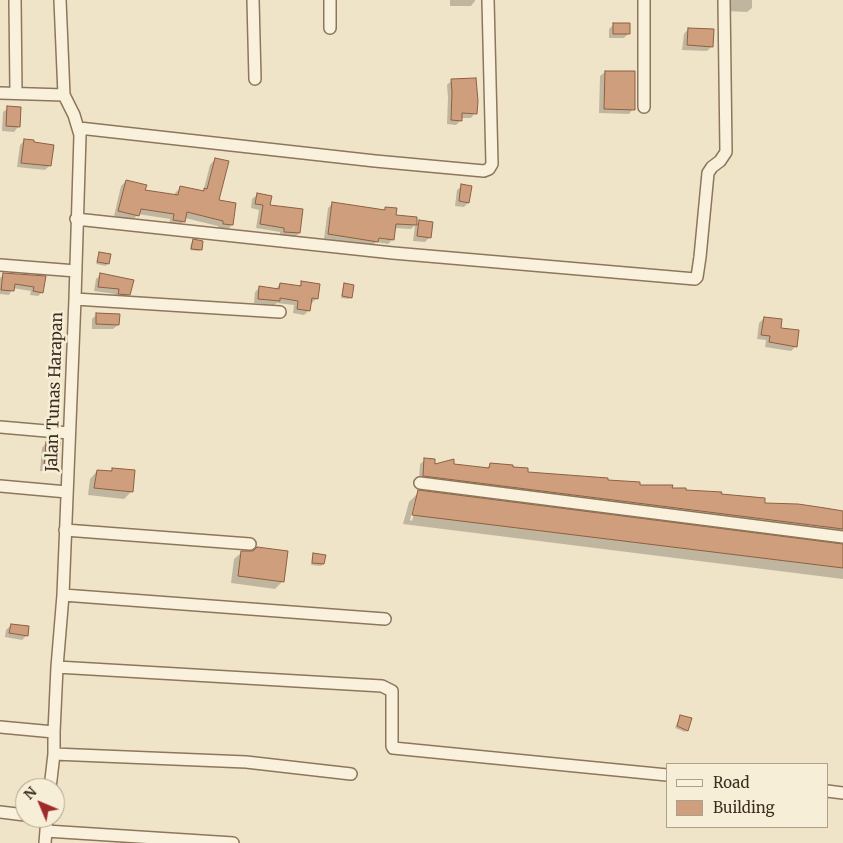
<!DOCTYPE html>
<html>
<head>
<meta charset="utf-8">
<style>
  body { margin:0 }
  #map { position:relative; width:843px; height:843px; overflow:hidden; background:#f0e4c8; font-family:Merriweather,serif }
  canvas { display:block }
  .legend { position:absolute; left:666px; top:763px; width:162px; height:65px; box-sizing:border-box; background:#f7eed8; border:1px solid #ada18e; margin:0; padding:6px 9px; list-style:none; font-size:15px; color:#3d2e20 }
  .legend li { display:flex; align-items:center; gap:10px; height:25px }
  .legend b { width:25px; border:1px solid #ada18e }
  .north { position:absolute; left:15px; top:778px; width:50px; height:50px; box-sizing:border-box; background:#f7eed8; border:1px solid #ada18e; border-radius:50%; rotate:315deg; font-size:14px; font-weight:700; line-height:20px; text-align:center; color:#3d2e20 }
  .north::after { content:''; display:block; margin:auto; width:18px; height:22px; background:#9e2a2b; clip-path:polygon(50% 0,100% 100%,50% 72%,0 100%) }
</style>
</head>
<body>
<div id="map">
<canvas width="843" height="843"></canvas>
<ul class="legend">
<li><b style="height:6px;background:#faf1dc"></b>Road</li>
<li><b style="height:14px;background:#cf9f7d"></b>Building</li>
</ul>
<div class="north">N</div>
</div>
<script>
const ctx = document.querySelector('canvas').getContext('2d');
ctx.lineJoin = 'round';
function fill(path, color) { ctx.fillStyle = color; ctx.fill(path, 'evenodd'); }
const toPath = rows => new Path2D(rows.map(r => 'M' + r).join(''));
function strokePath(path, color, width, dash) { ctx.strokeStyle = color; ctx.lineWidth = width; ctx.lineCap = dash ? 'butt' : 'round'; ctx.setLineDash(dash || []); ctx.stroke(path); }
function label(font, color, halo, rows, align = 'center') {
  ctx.font = font + ' Merriweather,serif'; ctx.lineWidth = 5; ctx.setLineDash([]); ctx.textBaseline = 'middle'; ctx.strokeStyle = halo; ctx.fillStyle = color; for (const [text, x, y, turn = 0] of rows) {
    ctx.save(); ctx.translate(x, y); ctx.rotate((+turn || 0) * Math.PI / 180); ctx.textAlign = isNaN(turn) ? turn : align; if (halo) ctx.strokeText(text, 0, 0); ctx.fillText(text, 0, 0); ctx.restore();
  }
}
fill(toPath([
  [450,0,475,0,475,1,471,6,450,6],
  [728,0,752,0,752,8,747,12,727,11],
  [614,24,629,33,624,38,609,38,609,29],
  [688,29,712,46,707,51,682,50,684,34],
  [605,72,633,109,629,114,599,113,600,76],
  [452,80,475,113,471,118,461,118,461,120,456,125,447,124,448,98,447,85],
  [8,108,18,127,14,132,2,131,3,112],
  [25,140,32,143,50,165,45,170,17,167,20,145],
  [215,159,217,201,232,225,227,230,218,229,218,226,185,218,184,221,179,227,169,225,170,219,138,214,132,221,114,216,121,186,126,181,144,191,174,196,175,193,180,188,203,192,210,165],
  [462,186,468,203,464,207,455,206,457,190],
  [257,195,299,233,294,238,280,236,280,232,256,228,259,210,251,208,252,199],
  [333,203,383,211,386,208,395,216,416,218,416,225,420,221,430,237,425,242,413,241,415,225,411,229,394,228,393,239,388,244,376,242,372,246,324,239,328,208],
  [193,241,201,249,199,251,190,250,191,243],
  [100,253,110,255,106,266,96,264],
  [4,274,45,277,42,292,38,296,30,295,31,291,13,288,9,295,0,294,0,278],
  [101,274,129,294,125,299,114,298,115,294,94,291,96,279],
  [302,283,317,298,312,303,310,303,309,310,304,315,293,313,294,305,277,303,274,305,254,303,255,292,260,287,276,289,280,284,298,287],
  [345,285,351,297,349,299,341,298,343,287],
  [97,314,118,325,113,329,92,329,92,319],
  [764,318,779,329,796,346,791,351,765,347,766,340,757,339,759,323],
  [46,443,57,467,52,472,40,471,42,448],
  [425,460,434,465,452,465,486,469,491,464,526,474,720,495,764,505,797,506,843,511,843,534,419,480,420,464],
  [113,469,133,471,131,492,124,499,88,495,90,479,97,471,109,472],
  [419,492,843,547,843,579,403,524,409,502],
  [415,501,417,501,412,521,410,520],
  [242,552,283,581,275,589,231,583,234,559],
  [314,555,323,564,321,566,311,565,312,557],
  [11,625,27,635,22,640,5,637,6,630],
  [680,716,687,730,685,732,675,728]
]), '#0003');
const building = toPath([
  [613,23,630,23,630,34,613,34,613,23],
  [688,28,714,29,713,47,687,45,688,28],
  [605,71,635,71,635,110,604,109,605,71],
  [476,78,478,101,477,114,462,113,462,121,451,120,452,92,451,79,476,78],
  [7,106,21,107,20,127,6,126,7,106],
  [24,139,34,140,34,142,54,145,51,166,21,163,24,139],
  [215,158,229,161,219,200,236,203,233,225,223,224,223,221,187,212,185,222,173,220,174,214,141,209,139,216,118,211,126,180,147,185,145,190,178,195,180,186,204,191,204,188,207,189,215,158],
  [461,184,472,186,469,203,459,201,461,184],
  [257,193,272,196,270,205,303,209,300,233,284,232,284,228,260,224,263,205,255,204,257,193],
  [332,202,385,210,385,207,397,208,396,215,417,217,417,225,396,224,394,240,379,238,378,242,328,234,332,202],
  [419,220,433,222,431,238,417,236,419,220],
  [193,239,203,241,202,250,191,249,193,239],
  [99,252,111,254,109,264,97,262,99,252],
  [3,273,46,276,43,293,33,291,34,287,15,284,14,291,1,290,3,273],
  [100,273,134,280,130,295,118,294,119,289,98,287,100,273],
  [301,281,320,284,318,299,312,298,310,311,297,309,298,301,280,298,280,301,258,299,259,286,279,289,280,283,301,286,301,281],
  [344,283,354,285,352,298,342,296,344,283],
  [96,313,120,314,119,325,96,324,96,313],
  [764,317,782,319,781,328,799,330,797,347,769,342,770,336,761,335,764,317],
  [46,442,60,442,58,468,44,467,46,442],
  [424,458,435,459,435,464,454,459,454,464,489,468,490,463,513,465,513,467,528,468,528,472,608,478,608,480,640,482,640,485,673,485,672,488,686,488,686,490,722,492,721,494,765,498,765,503,798,504,825,508,843,511,843,529,423,476,424,458],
  [112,468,135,470,133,492,94,488,97,470,112,471,112,468],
  [418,490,843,544,843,568,412,515,418,490],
  [257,547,288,551,284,582,238,576,241,551,253,551,257,547],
  [313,553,326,555,324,564,312,563,313,553],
  [11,624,29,626,28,636,9,633,11,624],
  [680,715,692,718,688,731,677,726,680,715]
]);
fill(building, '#cf9f7d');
strokePath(building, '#8d5f41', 1);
const minor = toPath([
  [15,0,16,93],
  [253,0,255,79],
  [330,0,330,28],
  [644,0,644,107],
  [0,93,64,95],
  [79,128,375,161,484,171,489,169,492,164,488,0],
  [76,219,393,253,695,279,697,277,700,257,708,173,712,167,720,161,726,152,724,0],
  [0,265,76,271],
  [75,299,280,312],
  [0,427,69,433],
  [420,483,843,537],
  [0,486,67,492],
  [65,530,250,544],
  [63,595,385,619],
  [57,667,382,686,392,691,392,746,393,748,667,775],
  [0,727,54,732],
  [54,754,246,762,351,774],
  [50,788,54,754,54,732,57,667,63,595,75,299,80,135,74,115,64,95,60,0],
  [827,791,843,793],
  [0,812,25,815],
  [46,831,233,843],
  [45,843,47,818]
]);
strokePath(minor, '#8d765c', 14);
strokePath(minor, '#faf1dc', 11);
label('16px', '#3d2e20', '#f7eed8', [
  ["Jalan Tunas Harapan",55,392,-88]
]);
</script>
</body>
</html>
